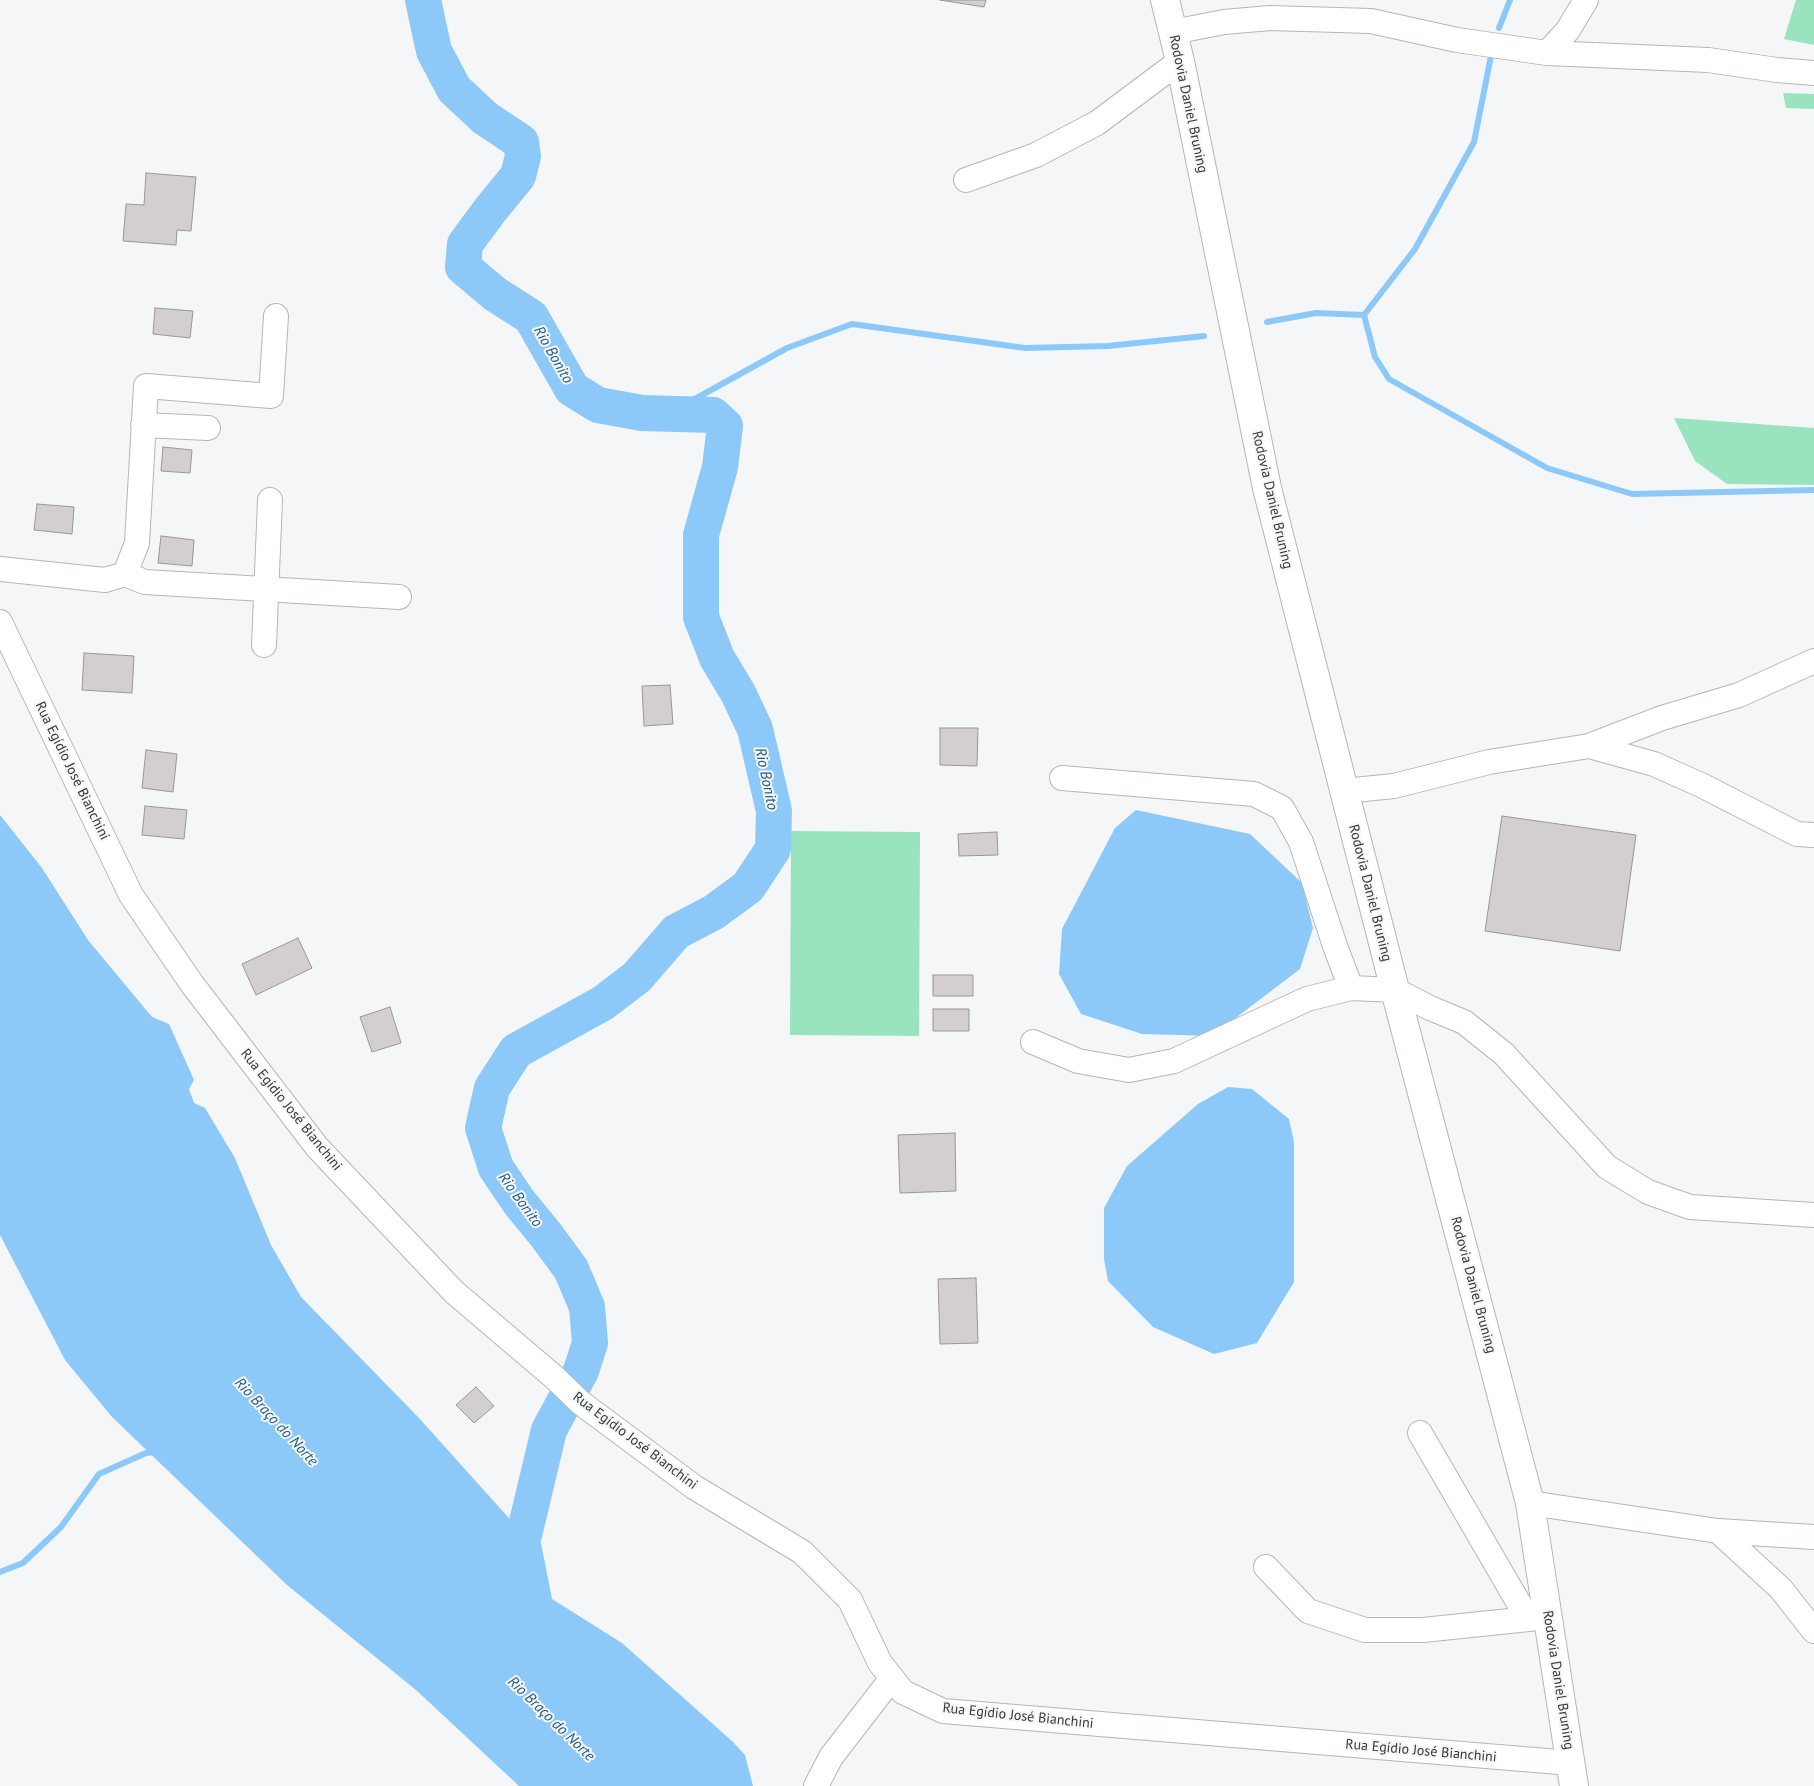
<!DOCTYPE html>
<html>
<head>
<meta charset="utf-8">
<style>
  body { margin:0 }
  canvas { display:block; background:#f4f6f8 }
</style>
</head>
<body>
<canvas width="1814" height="1786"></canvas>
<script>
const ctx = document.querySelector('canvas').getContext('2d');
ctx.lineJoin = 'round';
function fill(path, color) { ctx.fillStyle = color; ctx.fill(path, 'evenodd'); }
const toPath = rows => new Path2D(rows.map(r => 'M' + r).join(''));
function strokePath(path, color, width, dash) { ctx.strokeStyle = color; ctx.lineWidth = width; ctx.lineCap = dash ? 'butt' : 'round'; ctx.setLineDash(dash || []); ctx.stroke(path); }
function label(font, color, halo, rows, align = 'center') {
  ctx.font = font + ' "PT Sans",sans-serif'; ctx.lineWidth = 4; ctx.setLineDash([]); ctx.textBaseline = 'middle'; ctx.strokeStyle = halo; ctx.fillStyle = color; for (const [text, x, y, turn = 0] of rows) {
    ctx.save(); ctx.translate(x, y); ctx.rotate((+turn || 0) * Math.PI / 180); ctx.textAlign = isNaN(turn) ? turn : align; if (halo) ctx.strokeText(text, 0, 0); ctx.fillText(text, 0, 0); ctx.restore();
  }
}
fill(toPath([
  [1796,0,1814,0,1814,45,1784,39],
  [1783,93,1814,94,1814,109,1786,108],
  [1674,418,1814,428,1814,485,1727,484,1695,461],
  [791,831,920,832,919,1036,790,1035]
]), '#99e4be');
fill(toPath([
  [1136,810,1250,834,1302,883,1313,928,1300,969,1212,1036,1142,1034,1081,1014,1059,974,1062,929,1115,828],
  [0,815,42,868,88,940,152,1017,169,1024,194,1080,189,1089,194,1103,205,1108,235,1158,271,1245,301,1297,420,1419,524,1535,541,1543,552,1599,622,1643,733,1742,745,1755,753,1786,519,1786,416,1690,287,1585,112,1417,65,1360,0,1235],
  [1228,1087,1252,1089,1289,1119,1294,1142,1294,1282,1257,1343,1214,1354,1153,1327,1108,1281,1104,1259,1104,1208,1127,1166,1198,1104]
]), '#8cc9f9');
strokePath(toPath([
  [1499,28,1510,0],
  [1364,315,1375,357,1389,379,1547,468,1632,494,1814,490],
  [1364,315,1415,249,1474,142,1491,56],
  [1267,322,1316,313,1364,315],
  [685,414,693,400,787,348,852,324,1025,348,1108,346,1204,336],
  [0,1572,23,1563,61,1527,99,1474,146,1453,156,1452]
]), '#8cc9f9', 6);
strokePath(toPath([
  [423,0,434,51,454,89,485,118,521,142,523,156,518,176,491,209,465,244,463,267,495,294,531,317,572,389,598,405,642,413,713,415,725,426,720,467,701,535,701,617,717,658,738,693,755,729,774,811,773,849,748,887,714,912,676,932,637,977,603,1003,516,1051,492,1088,483,1128,496,1168,519,1202,546,1235,571,1269,587,1307,590,1343,581,1371,549,1430,524,1535,498,1576]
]), '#8cc9f9', 36);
const building = toPath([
  [940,0,986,0,984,7,940,0],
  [146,173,196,177,191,231,177,230,176,245,123,241,126,204,144,205,146,173],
  [155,308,193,311,190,338,153,334,155,308],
  [163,447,192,450,190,473,161,471,163,447],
  [37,504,74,507,72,534,34,530,37,504],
  [161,536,194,540,192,566,158,563,161,536],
  [84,653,134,656,132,693,82,690,84,653],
  [670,685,673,724,644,726,642,686,670,685],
  [940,728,978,728,977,766,940,765,940,728],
  [146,750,177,754,173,792,142,788,146,750],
  [145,806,187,810,184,839,142,835,145,806],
  [1502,816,1636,835,1620,951,1485,931,1502,816],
  [997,832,998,855,959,856,958,834,997,832],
  [298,938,312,968,256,995,242,964,298,938],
  [933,975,973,975,973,996,933,996,933,975],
  [390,1007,401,1043,372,1052,360,1017,390,1007],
  [933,1009,969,1009,969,1031,933,1031,933,1009],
  [955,1133,956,1191,900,1193,898,1135,955,1133],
  [976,1278,978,1343,940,1344,938,1279,976,1278],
  [476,1387,494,1406,474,1423,456,1405,476,1387]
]);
fill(building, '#d2cfce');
strokePath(building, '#9a9796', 1);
const minor = toPath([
  [1173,32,1224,22,1270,18,1371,21,1457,40,1547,53,1708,60,1777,70,1814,73],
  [1547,53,1568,30,1586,0],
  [966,180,1036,155,1097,123,1180,61],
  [143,425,208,428],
  [0,569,105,580,125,574,137,543,146,386,271,396,276,316],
  [125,574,145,582,399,597],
  [0,622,131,895,192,984,317,1147,454,1292,554,1377,581,1403,694,1487,802,1552,850,1600,880,1663,903,1692,943,1711,1571,1763],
  [264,645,270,500],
  [1589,746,1654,764,1701,785,1797,834,1814,835],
  [1062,778,1254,794,1282,808,1301,842,1335,946,1351,988,1395,990,1430,1008,1464,1022,1504,1054,1607,1167,1648,1192,1690,1207,1814,1215],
  [1344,791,1394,786,1489,762,1589,746,1662,718,1739,695,1814,661],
  [1033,1042,1078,1061,1129,1070,1174,1061,1307,999,1351,988],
  [1420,1433,1528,1619],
  [1530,1503,1718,1531,1814,1537],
  [1718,1531,1781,1589,1814,1631],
  [1266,1567,1308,1611,1365,1630,1423,1630,1548,1617],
  [816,1786,831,1757,892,1678]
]);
const major = toPath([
  [1165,0,1180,61,1267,488,1395,990,1530,1503,1574,1786]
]);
strokePath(minor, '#b5b6b9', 26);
strokePath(major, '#b5b6b9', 30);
strokePath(minor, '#fff', 24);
strokePath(major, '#fff', 28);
label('14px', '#373839', '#f4f6f8', [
  ["Rodovia Daniel Bruning",1188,104,78],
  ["Rodovia Daniel Bruning",1272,500,77],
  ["Rua Egídio José Bianchini",72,771,64],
  ["Rodovia Daniel Bruning",1370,893,76],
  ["Rua Egídio José Bianchini",291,1110,51],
  ["Rodovia Daniel Bruning",1473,1285,75],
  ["Rua Egídio José Bianchini",635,1441,37],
  ["Rodovia Daniel Bruning",1558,1680,81],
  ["Rua Egídio José Bianchini",1018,1716,6],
  ["Rua Egídio José Bianchini",1421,1751,5]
]);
label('italic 15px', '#245c84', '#f4f6f8', [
  ["Rio Bonito",553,355,60],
  ["Rio Bonito",766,779,78],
  ["Rio Bonito",520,1200,54],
  ["Rio Braço do Norte",276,1422,47],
  ["Rio Braço do Norte",551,1719,44]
]);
</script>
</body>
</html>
